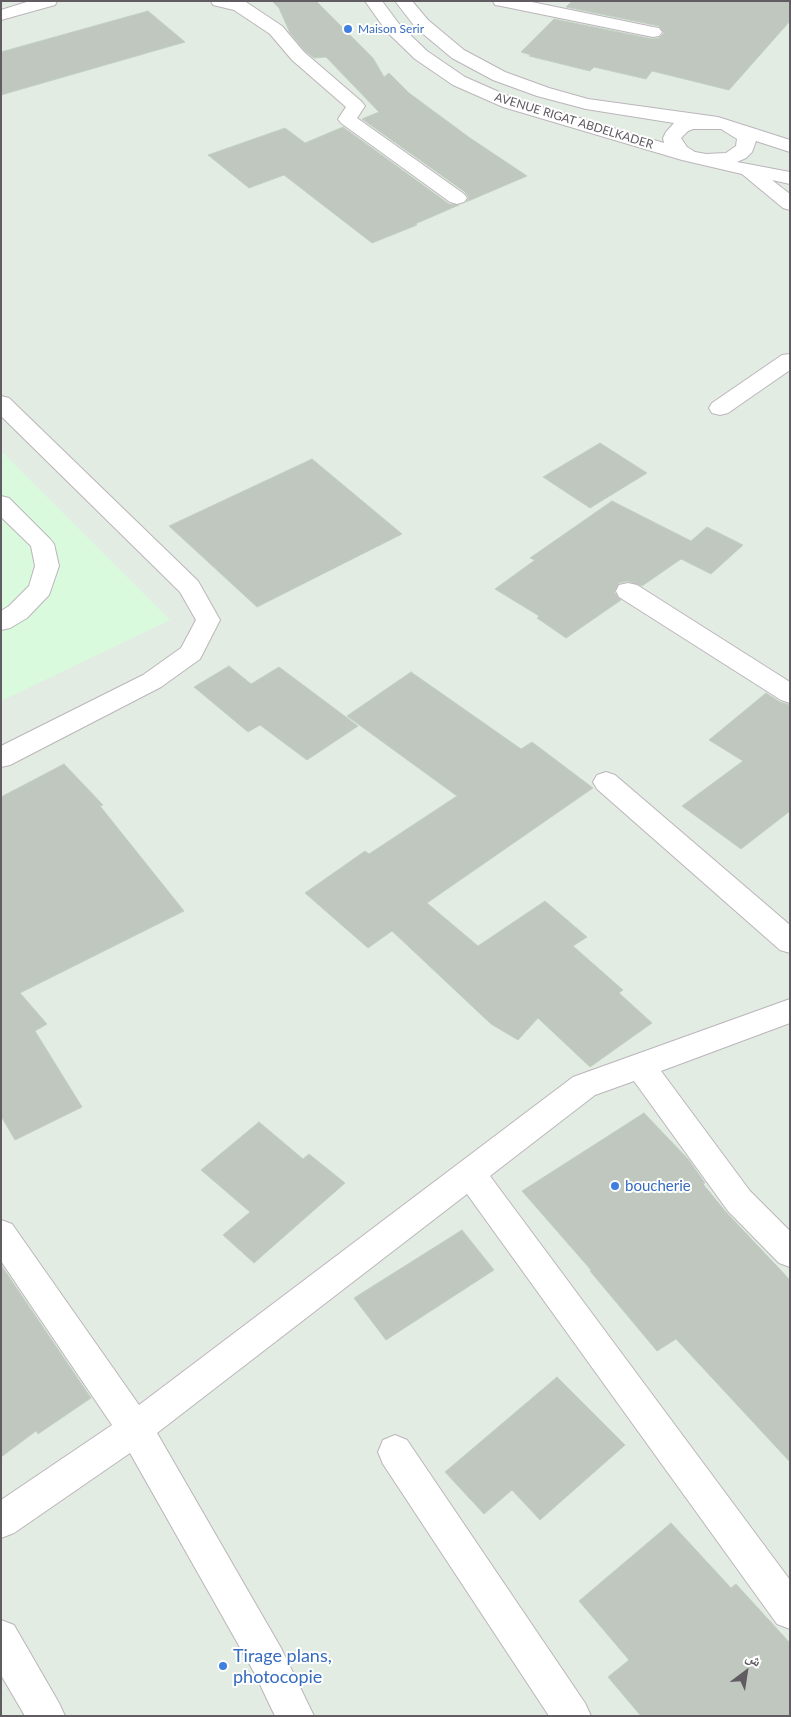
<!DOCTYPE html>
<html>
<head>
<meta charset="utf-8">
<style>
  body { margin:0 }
  #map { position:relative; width:791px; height:1717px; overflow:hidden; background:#e2ece3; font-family:Lato,"Noto Naskh Arabic",sans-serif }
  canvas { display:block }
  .frame { position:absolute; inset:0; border:2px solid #615b62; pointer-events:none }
  .north { position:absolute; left:721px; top:1647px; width:50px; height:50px; -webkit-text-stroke:4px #fff; paint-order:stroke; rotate:31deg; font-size:14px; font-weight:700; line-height:20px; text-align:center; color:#615b62 }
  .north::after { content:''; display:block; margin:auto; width:18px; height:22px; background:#615b62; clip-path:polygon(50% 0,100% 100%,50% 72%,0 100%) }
</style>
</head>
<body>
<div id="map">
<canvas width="791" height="1717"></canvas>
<div class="frame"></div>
<div class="north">ش</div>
</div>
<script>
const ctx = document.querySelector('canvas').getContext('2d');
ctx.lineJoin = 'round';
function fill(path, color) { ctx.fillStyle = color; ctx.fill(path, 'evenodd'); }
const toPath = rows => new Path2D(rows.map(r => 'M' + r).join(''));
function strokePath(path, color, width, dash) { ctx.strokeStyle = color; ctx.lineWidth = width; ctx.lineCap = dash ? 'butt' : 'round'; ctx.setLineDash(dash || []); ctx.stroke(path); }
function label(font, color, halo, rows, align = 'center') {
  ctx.font = font + ' Lato,sans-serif'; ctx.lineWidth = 4; ctx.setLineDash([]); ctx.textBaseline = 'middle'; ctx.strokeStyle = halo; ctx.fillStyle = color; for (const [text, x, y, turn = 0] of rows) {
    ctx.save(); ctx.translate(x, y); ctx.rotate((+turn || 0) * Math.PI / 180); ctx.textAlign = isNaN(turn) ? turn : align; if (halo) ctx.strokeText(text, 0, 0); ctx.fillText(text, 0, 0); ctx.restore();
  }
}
fill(toPath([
  [1,451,170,620,1,701]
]), '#d9fadc');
const building = toPath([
  [272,1,316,1,373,58,384,77,389,73,409,93,470,138,527,176,466,202,469,198,465,192,362,119,379,112,326,57,314,58,305,51,290,33,279,8,272,1],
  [572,1,790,1,790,21,729,90,652,71,646,79,594,67,590,71,529,56,531,55,521,52,554,19,653,39,659,38,664,33,659,26,566,7,572,1],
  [148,11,185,42,1,95,1,52,148,11],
  [343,127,449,204,459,205,415,224,417,225,372,243,284,175,249,188,208,155,285,128,305,143,343,127],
  [600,443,647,473,590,508,543,477,600,443],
  [312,459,402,534,257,607,169,526,312,459],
  [612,501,691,541,707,527,743,545,711,574,681,559,642,586,628,581,619,583,614,592,621,600,566,638,537,618,539,616,495,589,535,560,530,558,612,501],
  [229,666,251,684,279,667,358,726,307,760,260,725,248,732,194,687,229,666],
  [411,672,521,749,532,742,593,788,427,903,478,946,545,901,587,937,573,946,623,990,619,993,652,1023,590,1067,538,1018,518,1040,491,1024,392,931,368,948,305,893,365,851,369,854,457,796,347,716,411,672],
  [766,693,780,702,790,705,790,811,741,849,682,806,743,761,709,740,766,693],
  [64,764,103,805,100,806,184,911,20,993,47,1024,35,1031,82,1107,15,1140,1,1116,1,797,64,764],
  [644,1113,688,1159,705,1183,703,1184,726,1212,790,1280,790,1462,676,1339,657,1351,590,1271,591,1270,522,1191,644,1113],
  [259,1122,303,1159,309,1154,345,1183,254,1263,223,1235,250,1212,201,1170,259,1122],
  [462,1230,494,1270,386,1340,354,1298,462,1230],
  [1,1265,91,1398,38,1434,36,1431,1,1457,1,1265],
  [557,1377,625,1445,540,1520,512,1490,484,1514,445,1472,557,1377],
  [671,1523,731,1588,736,1584,790,1643,790,1716,641,1716,608,1677,629,1660,579,1601,671,1523]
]);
fill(building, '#bfc7bf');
strokePath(building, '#c1d0c1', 1);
const minor = toPath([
  [30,1,57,1,55,5,1,20,1,10,30,1],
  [211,1,246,2,282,26,304,52,362,102,365,106,357,118,464,194,467,198,464,202,457,204,450,202,341,123,338,119,346,107,292,60,270,34,234,10,213,5,211,1],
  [365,1,382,1,399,24,427,51,465,77,515,99,664,143,663,138,666,132,674,123,586,109,537,96,493,80,452,58,416,28,395,1,412,1,428,20,464,50,505,72,549,88,588,99,718,117,790,140,790,152,756,141,752,152,746,158,737,162,790,172,790,184,772,180,790,194,790,210,783,208,742,174,682,160,503,107,453,85,415,59,387,32,365,1],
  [693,129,721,129,737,139,736,146,726,153,706,154,695,152,687,147,681,138,688,131,693,129],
  [493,1,527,1,653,27,659,28,662,32,659,36,653,37,501,6,495,5,493,1],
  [790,354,790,370,728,413,720,415,712,413,709,408,712,403,782,355,790,354],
  [1,396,9,398,198,581,220,620,200,659,161,687,10,765,1,767,1,746,143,675,181,648,196,620,180,592,1,416,1,396],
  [1,496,9,498,50,539,54,544,59,566,49,595,27,618,10,628,1,630,1,611,9,606,29,586,35,566,31,546,1,517,1,496],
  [628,583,637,585,790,682,790,703,781,700,619,597,616,591,619,585,628,583],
  [606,772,615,775,790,925,790,953,780,950,597,789,593,782,597,775,606,772],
  [790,999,790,1023,661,1071,750,1191,790,1231,790,1267,779,1263,728,1211,634,1081,595,1095,490,1176,790,1580,790,1629,777,1624,467,1194,157,1433,281,1648,314,1716,275,1716,255,1674,130,1453,14,1533,1,1538,1,1500,112,1425,1,1261,1,1220,12,1224,139,1405,573,1077,790,999],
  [395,1435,407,1440,585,1703,591,1716,549,1716,383,1464,378,1452,383,1440,395,1435],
  [1,1620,14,1625,59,1703,65,1716,25,1716,1,1675,1,1620]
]);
strokePath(minor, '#bbb5bb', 2);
fill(minor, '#fff');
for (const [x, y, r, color] of [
  [348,29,5,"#3f7fe0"],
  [615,1186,5,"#3f7fe0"],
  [223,1666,5,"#3f7fe0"]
]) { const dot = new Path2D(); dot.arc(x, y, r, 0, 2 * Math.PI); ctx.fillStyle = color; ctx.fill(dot); strokePath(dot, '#fff', 2); }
label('12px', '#366cbe', '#fff', [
  ["Maison Serir",358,29]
], 'left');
label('12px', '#615b62', '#fff', [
  ["AVENUE RIGAT ABDELKADER",574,121,17]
]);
label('15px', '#366cbe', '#fff', [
  ["boucherie",625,1186]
], 'left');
label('18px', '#366cbe', '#fff', [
  ["Tirage plans,",233,1656],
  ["photocopie",233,1677]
], 'left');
</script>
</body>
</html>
